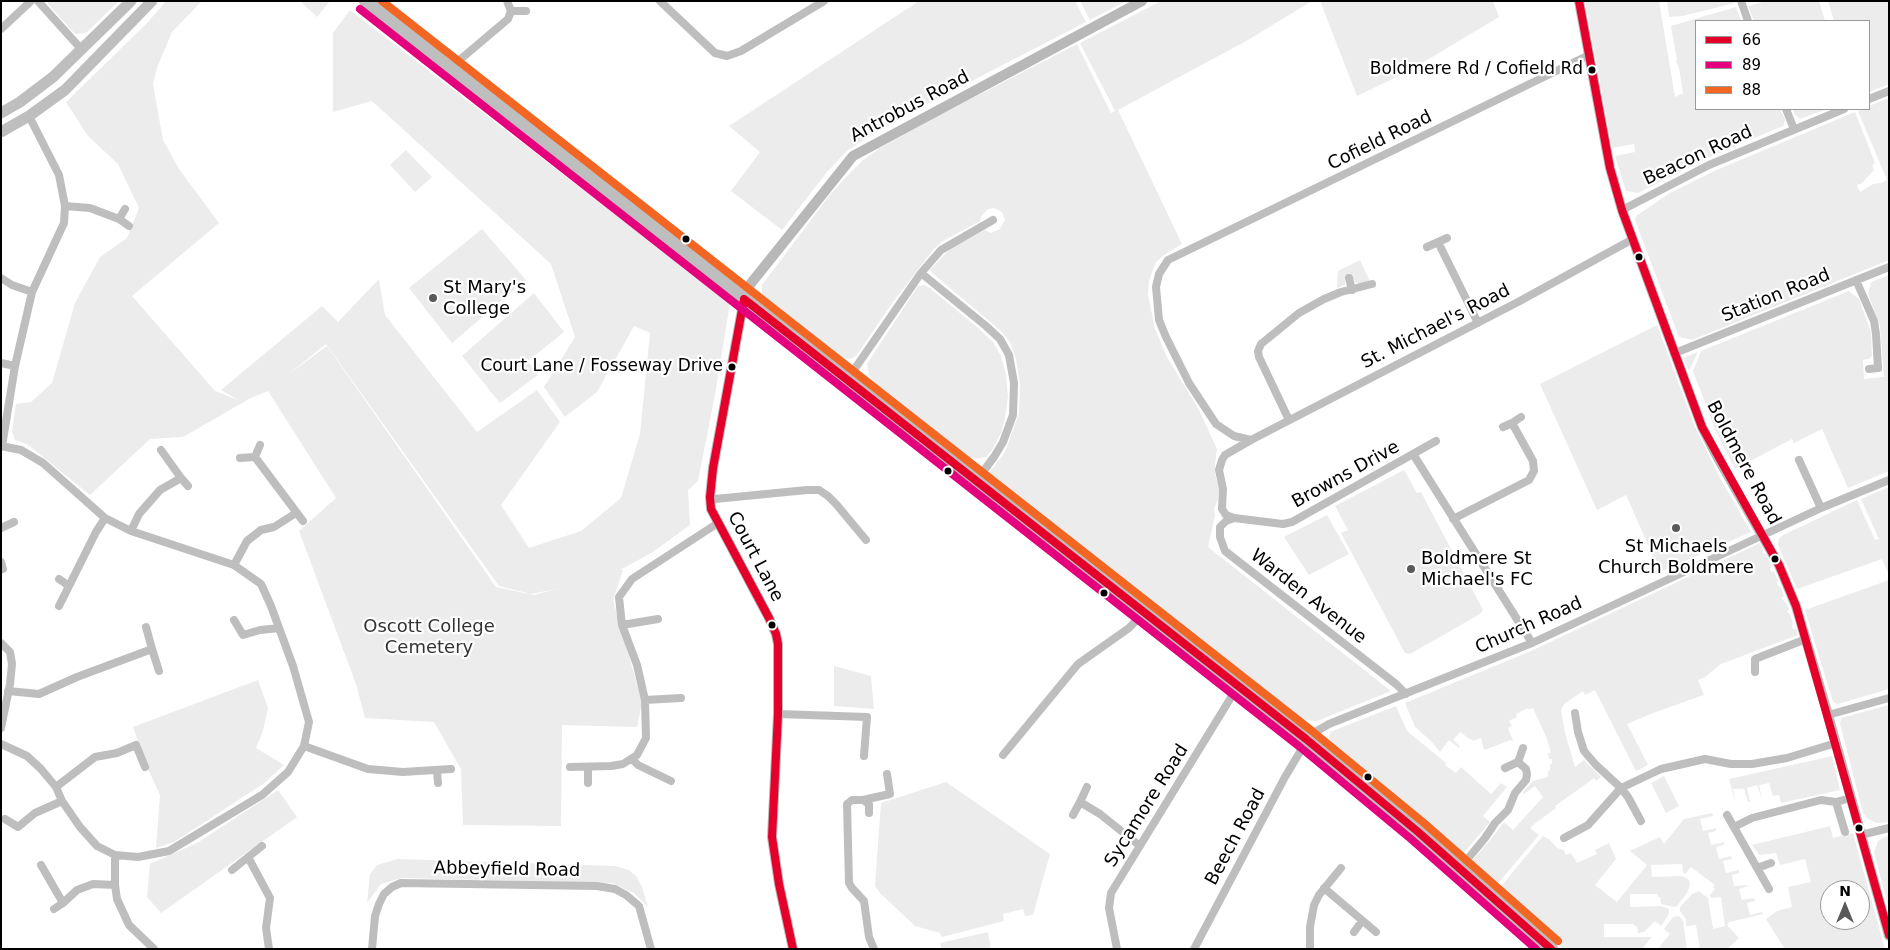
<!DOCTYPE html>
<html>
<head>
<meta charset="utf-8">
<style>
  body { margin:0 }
  #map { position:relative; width:1890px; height:950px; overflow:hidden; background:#fff; font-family:"DejaVu Sans",sans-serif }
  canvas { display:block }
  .frame { position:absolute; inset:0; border:2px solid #000; pointer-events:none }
  .legend { position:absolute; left:1695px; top:20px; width:175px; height:90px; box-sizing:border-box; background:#fff; border:1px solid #999; margin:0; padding:6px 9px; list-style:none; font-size:15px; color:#000 }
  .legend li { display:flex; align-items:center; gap:10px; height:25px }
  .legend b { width:25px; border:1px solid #999 }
  .north { position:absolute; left:1820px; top:880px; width:50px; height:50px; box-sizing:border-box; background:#fff; border:1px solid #999; border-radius:50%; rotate:0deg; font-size:14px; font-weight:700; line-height:20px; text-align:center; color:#000 }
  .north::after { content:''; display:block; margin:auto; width:18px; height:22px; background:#595959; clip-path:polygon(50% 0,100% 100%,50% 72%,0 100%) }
</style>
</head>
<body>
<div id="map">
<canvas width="1890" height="950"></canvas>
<div class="frame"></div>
<ul class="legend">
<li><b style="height:6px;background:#e4002b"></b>66</li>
<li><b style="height:6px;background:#e5007d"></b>89</li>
<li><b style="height:6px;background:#f26522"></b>88</li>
</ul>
<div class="north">N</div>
</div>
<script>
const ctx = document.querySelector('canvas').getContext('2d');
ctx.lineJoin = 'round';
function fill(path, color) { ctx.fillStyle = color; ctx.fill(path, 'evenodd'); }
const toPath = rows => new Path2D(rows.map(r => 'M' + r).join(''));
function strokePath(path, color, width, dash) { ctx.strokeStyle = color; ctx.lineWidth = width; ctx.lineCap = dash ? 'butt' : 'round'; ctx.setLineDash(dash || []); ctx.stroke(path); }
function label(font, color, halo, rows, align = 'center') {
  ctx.font = font + ' "DejaVu Sans",sans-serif'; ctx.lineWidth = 4.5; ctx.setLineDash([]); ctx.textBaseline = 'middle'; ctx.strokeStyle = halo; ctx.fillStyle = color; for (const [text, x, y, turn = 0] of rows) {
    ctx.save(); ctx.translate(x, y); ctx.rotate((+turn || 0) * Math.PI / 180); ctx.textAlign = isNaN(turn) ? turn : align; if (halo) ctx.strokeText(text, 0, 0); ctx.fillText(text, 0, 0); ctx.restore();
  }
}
fill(toPath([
  [48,1,119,1,86,33,75,34,48,4],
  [166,1,202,1,172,32,157,68,153,84,163,140,179,169,219,223,132,296,215,391,238,400,221,390,322,306,338,322,379,279,385,315,477,432,537,390,560,422,501,505,529,548,581,531,621,498,640,434,650,333,634,326,597,392,565,417,544,387,575,337,551,264,372,101,333,112,333,33,350,10,730,303,715,395,698,481,688,490,690,525,653,552,620,570,623,570,613,600,642,702,637,727,562,725,561,826,463,825,461,769,434,722,365,718,356,684,299,531,336,498,268,391,249,399,183,437,150,439,90,495,27,444,15,440,12,431,16,404,31,402,52,383,75,303,100,257,127,238,139,208,118,164,88,136,66,102,147,23],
  [326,344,499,586,531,594,556,589,534,595,496,587,327,346,285,377],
  [300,1,330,1,317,17],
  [919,1,1075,1,1086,22,906,115,859,143,847,151,827,172,782,230,731,191,760,152,729,126],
  [1080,1,1126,1,1090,20],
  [1161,1,1312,1,1248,40,1118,110,1182,244,1164,255,1156,262,1149,281,1148,295,1155,329,1167,357,1199,410,1217,449,1215,464,1215,474,1219,488,1218,499,1214,509,1215,515,1208,547,1391,691,1317,721,1297,720,985,478,1005,452,1019,413,1020,385,1016,359,1010,342,1000,330,931,272,930,270,947,252,953,247,985,230,991,233,1000,229,1005,220,1002,212,994,208,988,209,982,215,980,221,943,241,933,250,893,302,856,356,850,359,841,358,762,294,762,285,828,197,847,176,863,160,880,148,942,114,1077,44,1111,113,1115,111,1080,43],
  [1320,1,1493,1,1499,17,1407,72,1357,96],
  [1585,1,1659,1,1675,97,1683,93,1679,68,1676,61,1677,60,1671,26,1736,7,1741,21,1696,21,1696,109,1780,109,1785,119,1784,124,1783,126,1714,155,1638,193,1626,191,1615,156,1635,152,1634,144,1612,148],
  [1667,1,1735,1,1735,3,1683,16,1669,17],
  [1766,1,1819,1,1825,21,1754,21,1748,6],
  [1828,1,1889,1,1889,84,1869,92,1869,21,1834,21],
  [1889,98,1889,260,1692,340,1679,337,1635,220,1636,216,1670,193,1714,171,1855,112,1875,163,1872,166,1874,170,1862,183,1857,185,1860,192,1873,184,1881,183,1887,180,1858,111,1869,109,1869,106],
  [1793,109,1827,109,1800,119,1795,115],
  [406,150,432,177,415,192,390,165],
  [482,229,526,280,452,343,409,288],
  [1360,260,1372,286,1356,283,1350,274,1345,275,1345,285,1337,288,1338,271],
  [1889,275,1889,471,1848,488,1822,429,1794,443,1792,439,1735,469,1715,429,1693,371,1701,351,1849,291,1859,299,1871,332,1872,356,1869,359,1863,360,1864,379,1884,377,1880,326,1868,294,1871,282],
  [924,285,930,288,978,328,993,342,1001,356,1006,375,1008,397,1005,418,1001,433,992,450,986,457,975,459,967,456,875,384,869,375,867,364,918,286],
  [534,293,564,332,528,361,538,375,500,403,462,356],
  [1657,325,1695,427,1719,476,1751,532,1660,572,1626,495,1597,510,1540,384],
  [1698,352,1689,371,1683,358],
  [1404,470,1417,493,1421,492,1483,610,1480,614,1410,654,1405,653,1341,533,1348,530,1335,506],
  [1889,487,1889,575,1882,559,1797,589,1778,545,1779,539,1783,535,1857,500,1875,540,1879,539,1861,499],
  [1327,515,1349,554,1309,575,1284,537],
  [1760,543,1763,549,1763,553,1766,554,1772,567,1770,569,1771,572,1774,571,1778,581,1777,583,1778,586,1781,587,1784,596,1781,598,1786,603,1789,609,1787,612,1790,614,1793,623,1792,626,1793,629,1796,629,1798,635,1721,664,1705,677,1698,680,1704,695,1653,713,1627,724,1648,765,1636,771,1595,690,1585,695,1583,691,1564,704,1561,710,1565,733,1575,767,1584,760,1601,777,1596,781,1594,778,1586,784,1555,806,1556,808,1533,825,1530,828,1539,835,1494,888,1471,868,1471,862,1491,839,1504,822,1513,830,1543,797,1535,786,1524,794,1523,792,1533,781,1548,777,1548,771,1550,770,1550,764,1552,764,1552,759,1549,759,1548,753,1551,753,1547,739,1533,708,1529,710,1528,708,1516,714,1517,717,1509,721,1512,726,1508,728,1513,741,1512,742,1511,740,1484,750,1481,738,1473,741,1472,739,1471,740,1460,732,1453,740,1460,746,1459,748,1449,740,1440,752,1431,741,1415,727,1405,703,1531,651],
  [1889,580,1889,689,1838,704,1833,702,1805,610],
  [834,666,871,676,874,709,834,706],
  [258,680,268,708,263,731,256,748,284,765,263,784,174,842,156,848,160,795,147,767,133,727],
  [1889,705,1889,822,1877,823,1868,819,1863,813,1840,724,1841,718],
  [1396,706,1407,731,1446,763,1445,765,1456,773,1461,767,1491,794,1501,783,1507,787,1483,816,1490,822,1462,855,1457,855,1452,851,1329,745,1330,732],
  [1832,756,1840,790,1781,803,1779,795,1773,796,1769,783,1759,785,1762,798,1757,785,1747,788,1750,802,1748,802,1744,789,1733,789,1736,804,1729,779],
  [1664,776,1679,806,1666,813,1651,783],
  [946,782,1050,854,1033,915,1025,916,1023,909,1003,914,1004,921,942,937,940,933,915,926,880,893,875,886,881,803],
  [278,790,297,817,161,913,147,897,150,864,197,843],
  [1712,813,1713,816,1700,819,1703,831,1716,828,1716,831,1708,833,1711,845,1724,842,1724,845,1716,847,1719,859,1731,856,1732,859,1723,861,1726,873,1739,870,1739,873,1732,875,1734,886,1747,885,1748,886,1739,889,1742,900,1754,898,1755,901,1747,903,1750,915,1762,912,1763,914,1729,922,1727,925,1739,938,1727,949,1700,949,1696,925,1686,926,1686,919,1680,911,1680,907,1692,894,1699,891,1708,898,1713,929,1725,926,1721,897,1711,898,1710,895,1715,889,1713,887,1715,885,1691,867,1685,874,1683,872,1682,864,1651,865,1652,877,1682,876,1689,880,1690,885,1687,893,1677,906,1674,907,1661,904,1660,897,1658,897,1657,894,1630,894,1630,907,1661,906,1669,909,1669,914,1661,926,1655,921,1644,932,1638,933,1637,926,1634,926,1634,924,1604,924,1604,937,1652,937,1642,949,1563,949,1497,891,1543,836,1550,840,1557,848,1564,850,1566,855,1571,853,1577,863,1597,854,1595,850,1609,843,1616,859,1595,885,1617,902,1647,865,1630,851,1660,837,1664,844,1684,819],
  [1830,826,1833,838,1853,833,1885,949,1785,949,1766,919,1777,911,1792,907,1788,887,1811,882,1805,859,1780,865,1776,853,1759,855,1752,845],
  [1830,890,1860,890,1860,920,1830,920],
  [1889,835,1889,909,1874,853,1878,841],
  [398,859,615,866,629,870,637,877,642,887,648,907,634,893,612,883,402,878,381,884,367,903,370,874,377,865],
  [1679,916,1683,921,1687,949,1660,949,1660,946,1670,934,1664,929,1673,917],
  [988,932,991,949,942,949,940,943]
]), '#ececec');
strokePath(toPath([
  [38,1,82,50],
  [660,1,715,53,727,56,741,51,824,1],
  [1741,1,1748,21],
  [511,11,526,11],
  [1,29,31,1],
  [452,70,456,63,508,19,511,11,507,1],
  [1869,99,1889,91],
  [1786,109,1794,129],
  [65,206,90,208,119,219,129,226],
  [1622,210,1709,165,1844,109],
  [119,219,125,209],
  [1438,242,1478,323],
  [1427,247,1447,238],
  [921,273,941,250,993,220],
  [1,278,12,285,32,292],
  [1349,278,1352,290],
  [1856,280,1874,321,1876,334,1878,368,1869,369],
  [1675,353,1889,267],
  [1,363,15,366],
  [847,380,921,273,986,326,1000,339,1009,355,1014,383,1013,415,1003,442,994,457,976,481],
  [1289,420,1259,357,1258,351,1261,344,1299,313,1324,299,1341,292,1372,284],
  [1512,423,1521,417],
  [1251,440,1234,436,1216,424,1189,383,1166,337,1159,320,1156,287,1159,274,1168,260,1589,55],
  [1436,441,1292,522,1283,524,1234,518,1226,515,1222,509,1223,489,1219,470,1222,460,1225,455,1251,440,1518,302,1633,239],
  [260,445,255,457,303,521],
  [1,446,21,450,43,463,105,518,131,531,234,565,261,584,271,606,293,666,309,722,304,746,288,772,262,795,169,851,138,857,115,855,97,846,80,827,62,801,56,787,41,769,27,756,1,744],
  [2,446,15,366,32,292,64,223,65,206,59,175,29,116],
  [161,450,181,478],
  [1413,454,1532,643],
  [240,458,255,457],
  [1799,460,1821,508],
  [710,497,715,499,807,490,819,490,828,496,836,504,866,540],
  [1234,518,1226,521,1220,527,1220,537,1225,551,1396,684,1406,694],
  [1453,519,1529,480,1534,471,1533,461,1512,423,1503,427],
  [1,528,14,522],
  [131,531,139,514,160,490,181,478,188,486],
  [1,562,3,569],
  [234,565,247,541,261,530,274,527,296,513],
  [59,579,69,586],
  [59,606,96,532,105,518],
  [234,620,243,635,260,630,279,628],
  [622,625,658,619],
  [146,627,152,649],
  [1,643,10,652,12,664,10,684,1,728],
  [1755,672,1755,659,1806,639],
  [8,691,39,694,77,677,152,649,159,671],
  [645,700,681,698],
  [1575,713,1578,732,1584,751,1596,765,1621,788,1628,797,1641,821],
  [778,714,867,717,864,756],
  [1828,715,1889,698],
  [304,746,368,769,403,772,451,769],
  [1003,755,1078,664,1129,628,1144,612],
  [632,759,638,765,671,781],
  [570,767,611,766,623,764,637,755,646,738,645,700,637,665,622,625,619,597,632,579,718,523],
  [588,767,588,783],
  [1505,768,1518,762,1523,748],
  [437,770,438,783],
  [56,787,95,757,117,753,136,745,145,767],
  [863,800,890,794,887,774],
  [1080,802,1087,787],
  [1836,802,1845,832],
  [869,813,869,804,863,800,852,800,847,804,849,883,852,888,864,901,869,937,874,949],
  [1073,815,1080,802,1100,814,1140,846],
  [1727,815,1769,889],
  [5,819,18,827,35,813,62,801],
  [1734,827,1752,818,1821,800,1836,802,1851,798],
  [1861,835,1889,828],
  [1564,838,1588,825,1621,788,1661,769,1705,759,1731,764,1752,764,1787,758,1836,743],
  [115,855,115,885,117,899,129,925,154,949],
  [248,857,270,898,266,928,269,949],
  [41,865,63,903],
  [1460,868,1485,838,1495,823,1508,810,1515,793,1526,780,1527,774,1526,769,1518,762],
  [1757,868,1771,863],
  [232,870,262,846],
  [1324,888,1376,932],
  [54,909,63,903,77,890,93,884,115,885],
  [1354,932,1362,921],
  [372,949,375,916,379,904,384,894,392,887,401,883,597,886,615,889,626,895,639,906,651,949],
  [1117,949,1109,908,1111,893,1238,686],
  [1194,949,1285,777,1310,735,1329,724,1532,643,1821,508,1889,480],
  [1310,949,1310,927,1314,905,1319,895,1341,868]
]), '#bebebe', 8);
strokePath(toPath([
  [1579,1,1610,168,1622,210,1702,427,1718,458,1779,565,1796,606,1828,715,1889,936],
  [793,949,779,884,772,837,778,714,778,644,776,634,769,618,711,509,710,497,713,468,744,299,748,287,853,156,1142,1]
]), '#b8b8b8', 10);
strokePath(toPath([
  [1,113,20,102,53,77,131,1],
  [1,132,29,116,65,90,152,1]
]), '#bebebe', 11);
strokePath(toPath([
  [366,1,452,70,527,126,744,299,1306,739,1417,831,1551,949]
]), '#bebebe', 14);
strokePath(toPath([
  [1579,1,1610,168,1622,210,1702,427,1779,565,1796,606,1889,935],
  [793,949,779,884,772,837,778,714,778,644,776,634,769,618,711,509,710,497,713,468,744,299,1306,739,1417,831,1551,949]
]), '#e4002b', 8);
strokePath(toPath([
  [360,9,1300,747,1411,839,1536,949]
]), '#e5007d', 8);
strokePath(toPath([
  [382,1,1312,731,1424,823,1558,941]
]), '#f26522', 8);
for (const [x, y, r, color] of [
  [1592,70,4.5,"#000"],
  [686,239,4.5,"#000"],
  [1639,257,4.5,"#000"],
  [433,298,5,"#595959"],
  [732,367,4.5,"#000"],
  [948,471,4.5,"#000"],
  [1676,528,5,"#595959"],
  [1775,559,4.5,"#000"],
  [1411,569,5,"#595959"],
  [1104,593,4.5,"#000"],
  [772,625,4.5,"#000"],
  [1368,777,4.5,"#000"],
  [1859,828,4.5,"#000"]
]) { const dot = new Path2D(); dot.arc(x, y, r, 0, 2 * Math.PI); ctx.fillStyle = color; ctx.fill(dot); strokePath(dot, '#fff', 2); }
label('17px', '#000', '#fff', [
  ["Boldmere Rd / Cofield Rd",1583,70],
  ["Court Lane / Fosseway Drive",723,367]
], 'right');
label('18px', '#000', '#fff', [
  ["Antrobus Road",910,107,-28],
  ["Cofield Road",1380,141,-26],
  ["Beacon Road",1698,156,-25],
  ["Station Road",1776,296,-22],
  ["St. Michael's Road",1436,327,-27],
  ["Boldmere Road",1743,463,62],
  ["Browns Drive",1346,475,-29],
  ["Court Lane",755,557,62],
  ["Warden Avenue",1308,597,38],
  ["Church Road",1529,626,-24],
  ["Sycamore Road",1147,806,-58],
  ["Beech Road",1236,837,-62],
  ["Abbeyfield Road",507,870,1]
]);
label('18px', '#000', '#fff', [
  ["St Mary's",443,288],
  ["College",443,309],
  ["St Michaels",1676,547,"center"],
  ["Church Boldmere",1676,568,"center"],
  ["Boldmere St",1421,559],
  ["Michael's FC",1421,580]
], 'left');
label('18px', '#333', '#fff', [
  ["Oscott College",429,627],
  ["Cemetery",429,648]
]);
</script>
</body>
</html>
